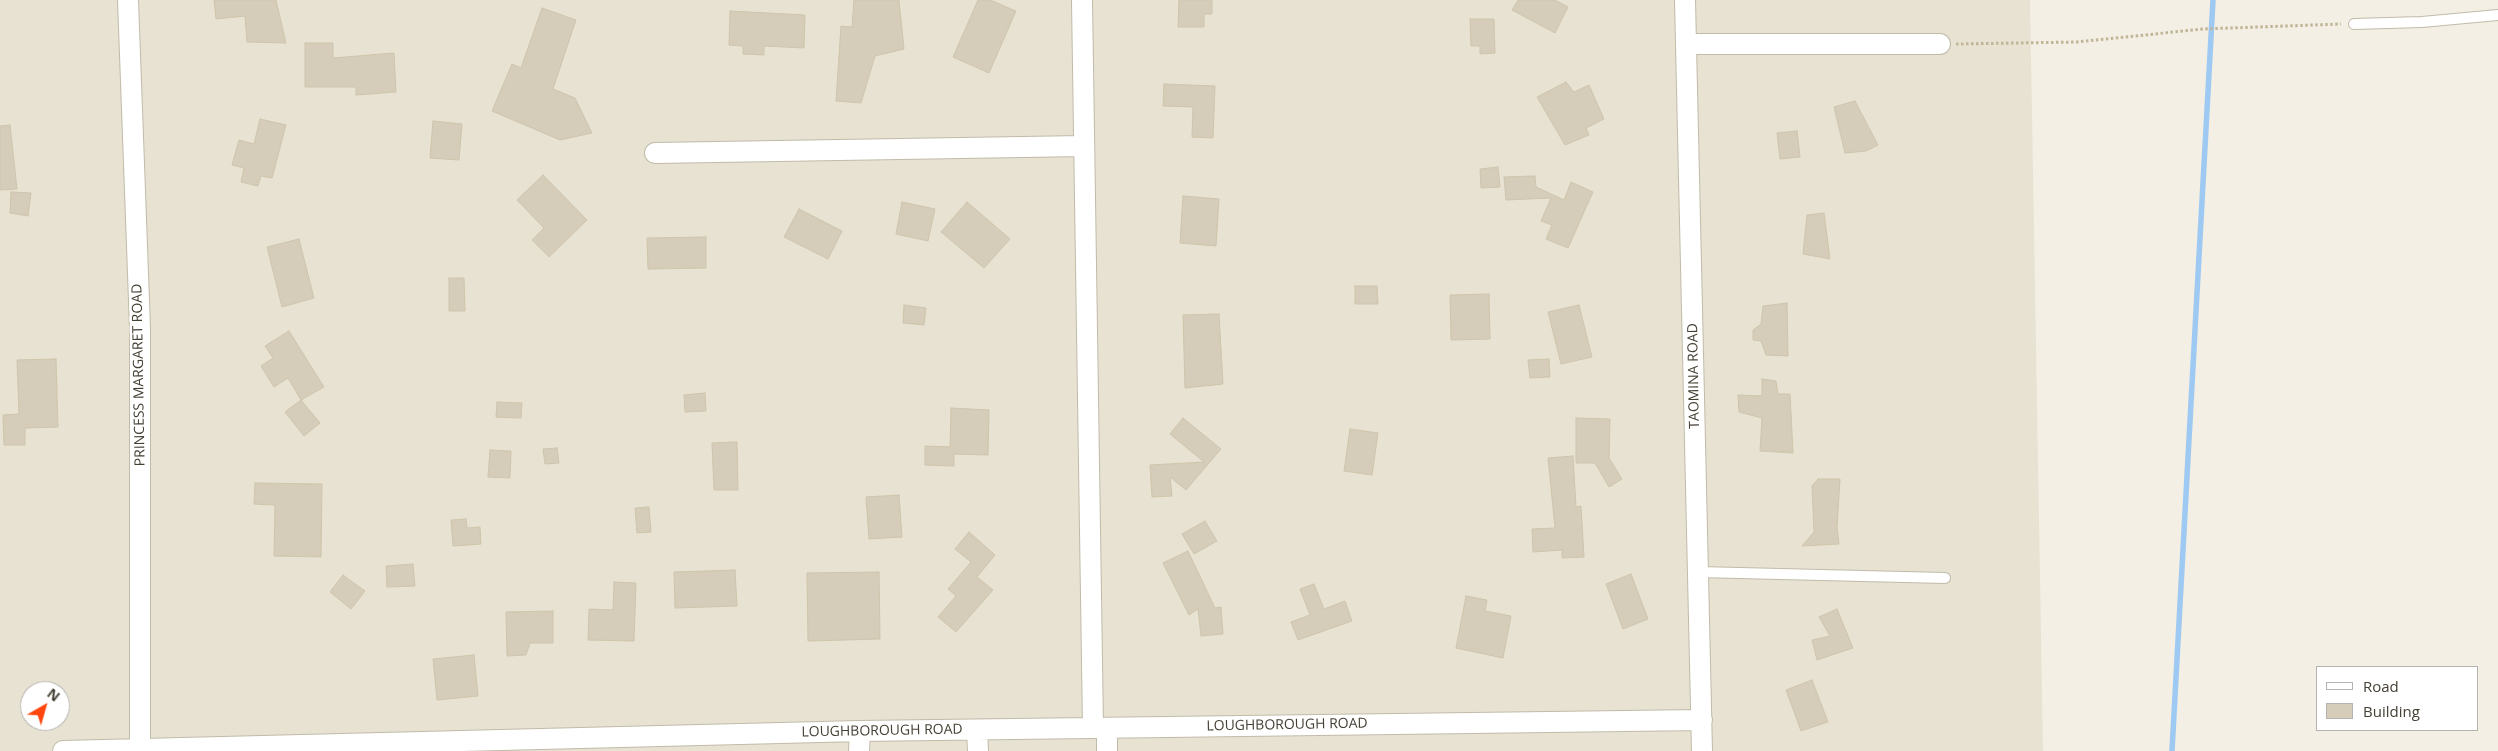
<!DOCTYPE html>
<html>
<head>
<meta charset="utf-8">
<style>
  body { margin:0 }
  #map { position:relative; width:2498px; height:751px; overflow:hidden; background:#f3efe4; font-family:"Open Sans",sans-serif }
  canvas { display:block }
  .legend { position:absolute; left:2316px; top:666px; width:162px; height:65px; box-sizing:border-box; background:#fff; border:1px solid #b5b3ae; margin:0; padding:6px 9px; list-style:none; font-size:15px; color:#454034 }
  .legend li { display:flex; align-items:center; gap:10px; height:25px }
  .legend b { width:25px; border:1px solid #b5b3ae }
  .north { position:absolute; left:20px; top:681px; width:50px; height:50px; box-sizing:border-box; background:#fff; border:1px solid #b5b3ae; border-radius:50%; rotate:38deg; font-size:14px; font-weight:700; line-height:20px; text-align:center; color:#454034 }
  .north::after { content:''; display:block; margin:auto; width:18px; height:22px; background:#ff460f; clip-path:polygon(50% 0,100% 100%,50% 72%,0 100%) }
</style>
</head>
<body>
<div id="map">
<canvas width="2498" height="751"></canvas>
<ul class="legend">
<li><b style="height:6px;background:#fff"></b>Road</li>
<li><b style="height:14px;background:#d5ccb9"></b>Building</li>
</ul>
<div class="north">N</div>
</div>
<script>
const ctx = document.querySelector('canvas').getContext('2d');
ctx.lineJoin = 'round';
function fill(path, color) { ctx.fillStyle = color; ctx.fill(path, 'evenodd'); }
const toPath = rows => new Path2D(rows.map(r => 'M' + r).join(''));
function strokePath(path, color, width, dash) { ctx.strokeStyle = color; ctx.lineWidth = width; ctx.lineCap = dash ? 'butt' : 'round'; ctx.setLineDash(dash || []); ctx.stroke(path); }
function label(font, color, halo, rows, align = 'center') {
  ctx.font = font + ' "Open Sans",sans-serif'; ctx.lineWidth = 5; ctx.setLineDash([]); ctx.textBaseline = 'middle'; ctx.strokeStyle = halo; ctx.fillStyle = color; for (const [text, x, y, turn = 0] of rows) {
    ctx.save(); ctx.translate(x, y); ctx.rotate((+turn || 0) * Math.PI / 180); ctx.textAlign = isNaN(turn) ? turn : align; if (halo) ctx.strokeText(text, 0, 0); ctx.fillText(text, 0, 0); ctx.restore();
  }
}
fill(toPath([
  [0,0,2030,0,2043,751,0,751],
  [30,691,60,691,60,721,30,721]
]), '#e7e2d2');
strokePath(toPath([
  [2172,751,2213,0]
]), '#9dc9f2', 5.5);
const building = toPath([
  [214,0,276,0,286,43,247,42,245,16,216,19,214,0],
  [854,0,899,0,904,49,875,56,861,103,836,101,841,26,852,27,854,0],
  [978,0,990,0,1016,11,989,73,953,57,978,0],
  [1179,0,1212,0,1212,14,1204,14,1204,27,1178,27,1179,0],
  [1518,0,1555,0,1568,7,1555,33,1512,10,1518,0],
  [542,8,576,20,553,89,575,98,592,133,560,140,492,111,512,64,521,68,542,8],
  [730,11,805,15,804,48,764,46,764,55,743,54,743,46,729,45,730,11],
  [1470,19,1494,19,1495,53,1480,54,1480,46,1471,46,1470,19],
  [305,43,333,43,333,58,394,53,396,92,356,95,356,87,305,87,305,43],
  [1566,82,1574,92,1589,85,1604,119,1586,128,1589,135,1565,145,1537,97,1566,82],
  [1164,84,1215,86,1213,138,1192,137,1193,107,1163,106,1164,84],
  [1855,101,1878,145,1866,151,1845,153,1834,107,1855,101],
  [260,119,286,125,272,178,261,176,258,186,241,182,244,168,232,165,239,140,254,144,260,119],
  [433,121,462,124,459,160,430,158,433,121],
  [10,125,17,189,0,190,0,126,10,125],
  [1797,131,1800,157,1780,159,1777,133,1797,131],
  [1498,167,1500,187,1481,188,1480,169,1498,167],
  [543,175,587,220,549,257,532,240,544,228,517,200,543,175],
  [1535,176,1536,187,1564,200,1571,182,1593,192,1568,248,1546,239,1552,225,1541,221,1551,198,1506,200,1504,177,1535,176],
  [11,192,31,193,28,216,10,213,11,192],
  [1183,196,1219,199,1216,246,1180,243,1183,196],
  [902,202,935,209,928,241,896,234,902,202],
  [967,202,1010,239,984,268,941,232,967,202],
  [799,209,842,231,828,259,784,237,799,209],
  [1824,213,1830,259,1803,254,1807,215,1824,213],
  [706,237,706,268,648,269,647,238,706,237],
  [299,239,314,298,282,307,267,247,299,239],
  [449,278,464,278,465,311,449,311,449,278],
  [1355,286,1377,286,1378,304,1355,304,1355,286],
  [1489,294,1490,339,1451,340,1450,295,1489,294],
  [1787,303,1788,356,1766,355,1761,341,1753,340,1753,330,1761,324,1763,306,1787,303],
  [904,305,926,308,924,325,903,323,904,305],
  [1579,305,1592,357,1561,364,1548,312,1579,305],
  [1219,314,1223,384,1185,388,1183,315,1219,314],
  [289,331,324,387,301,400,288,378,274,387,261,366,273,358,265,346,289,331],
  [56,359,58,427,25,428,25,445,4,445,3,415,19,414,17,360,56,359],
  [1549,359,1550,377,1530,378,1528,360,1549,359],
  [1762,379,1776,381,1778,394,1790,394,1793,453,1760,451,1762,418,1739,412,1738,395,1762,396,1762,379],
  [705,393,706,411,685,412,684,395,705,393],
  [301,400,320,423,304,436,285,412,301,400],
  [497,402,522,403,521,418,496,417,497,402],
  [951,408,989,410,988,455,954,454,954,466,925,465,925,446,950,447,951,408],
  [1183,418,1221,449,1186,490,1170,477,1172,496,1152,497,1150,465,1204,462,1170,434,1183,418],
  [1576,418,1610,419,1609,458,1622,479,1609,487,1595,463,1576,463,1576,418],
  [1350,429,1378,433,1372,475,1344,471,1350,429],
  [737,442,738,490,714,490,712,443,737,442],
  [557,448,559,463,545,464,543,449,557,448],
  [490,450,511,451,510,478,488,477,490,450],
  [1573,456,1576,507,1581,506,1584,557,1562,558,1562,550,1533,552,1532,529,1555,528,1548,458,1573,456],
  [1818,479,1840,479,1837,527,1839,544,1802,546,1814,532,1812,486,1818,479],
  [255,483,322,484,321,557,274,556,275,505,254,504,255,483],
  [899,495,902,537,869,539,866,497,899,495],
  [649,507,651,532,637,533,635,508,649,507],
  [466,519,467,528,480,527,481,544,453,546,451,520,466,519],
  [1205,521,1217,541,1194,554,1182,534,1205,521],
  [969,532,995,555,977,577,993,590,956,632,938,617,956,596,948,589,971,562,955,549,969,532],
  [1188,551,1215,608,1221,607,1223,634,1201,636,1198,609,1189,615,1163,563,1188,551],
  [413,564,415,586,387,587,386,566,413,564],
  [735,570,737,606,675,608,674,572,735,570],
  [879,572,880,639,808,641,807,573,879,572],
  [1631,574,1648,619,1623,629,1606,584,1631,574],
  [343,575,365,591,351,609,330,592,343,575],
  [614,582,636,583,634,641,588,640,589,609,613,610,614,582],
  [1314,584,1324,609,1345,601,1352,621,1298,640,1291,622,1310,615,1300,589,1314,584],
  [1466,596,1487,600,1485,611,1511,616,1503,658,1456,648,1466,596],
  [1837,609,1853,648,1817,660,1812,640,1830,636,1819,617,1837,609],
  [553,611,553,643,530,643,526,655,507,656,506,612,553,611],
  [474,655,478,696,437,700,433,659,474,655],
  [1812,680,1828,722,1801,731,1786,690,1812,680]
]);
fill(building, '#d5ccb9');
strokePath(building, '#d0c5ac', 1);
const service = toPath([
  [2354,24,2422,22,2498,15],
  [1698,572,1945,578]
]);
const minor = toPath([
  [128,0,140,328,140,751],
  [1082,0,1093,728],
  [1685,0,1702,751],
  [1686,44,1940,44],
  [655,153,1084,146],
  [1107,728,1107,751],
  [977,730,978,751],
  [63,751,860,731,1702,720],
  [859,751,860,731]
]);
strokePath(service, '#c1bba9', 12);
strokePath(minor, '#c1bba9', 22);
strokePath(toPath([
  [1956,44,2077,42,2203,29,2341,24]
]), '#c1b597', 3, [2.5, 2.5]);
strokePath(service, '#fff', 10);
strokePath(minor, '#fff', 20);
label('14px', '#454034', '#fff', [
  ["PRINCESS MARGARET ROAD",139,375,-91],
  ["TAOMINA ROAD",1694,376,-91],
  ["LOUGHBOROUGH ROAD",1287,725,-1],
  ["LOUGHBOROUGH ROAD",882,731,-1]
]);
</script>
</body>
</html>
